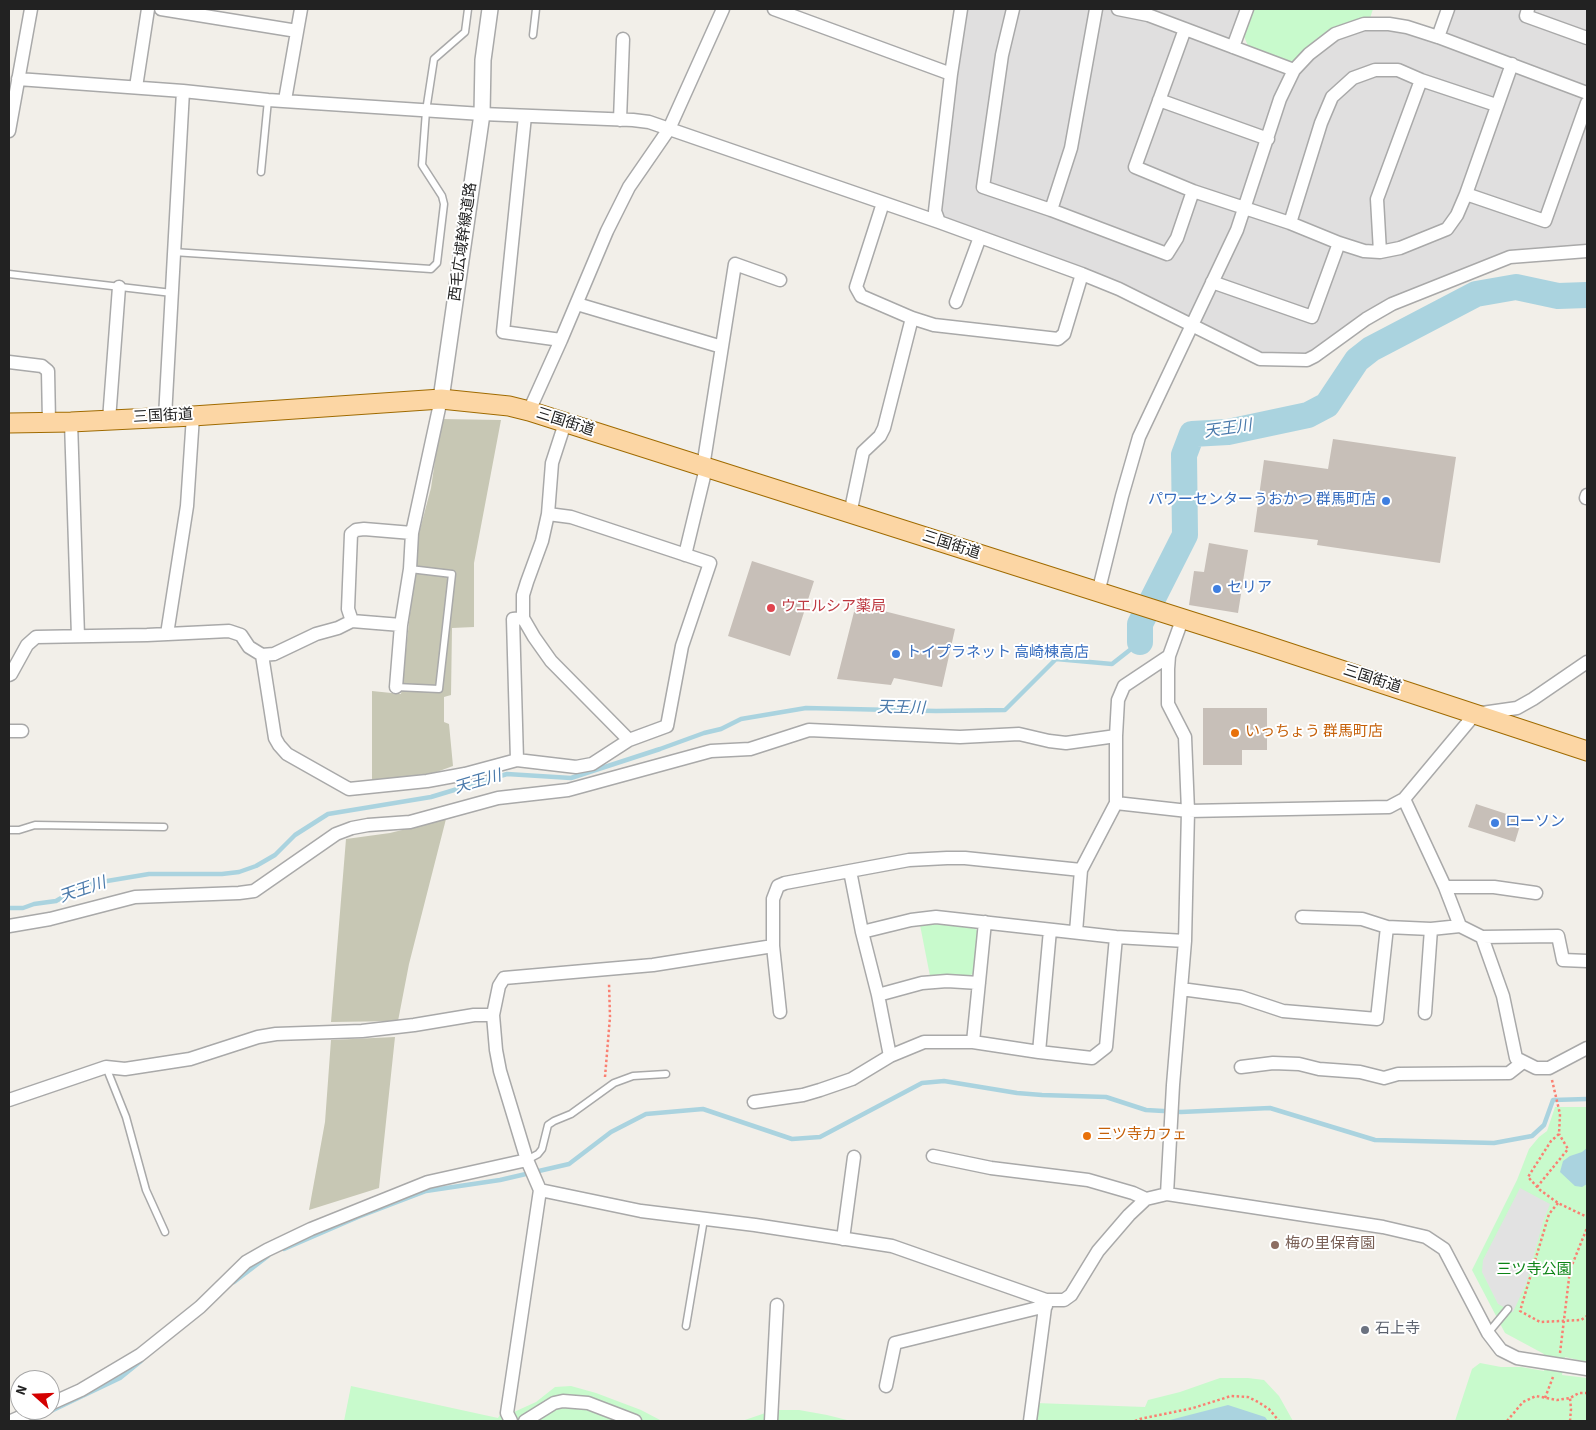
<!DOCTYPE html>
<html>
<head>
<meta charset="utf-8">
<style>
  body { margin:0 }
  #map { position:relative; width:1596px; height:1430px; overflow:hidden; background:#f2efe9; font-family:"Source Sans 3",sans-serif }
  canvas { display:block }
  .frame { position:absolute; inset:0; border:10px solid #222; pointer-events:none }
  .north { position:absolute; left:10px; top:1370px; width:50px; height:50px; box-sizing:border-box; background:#fff; border:1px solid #a7a7a7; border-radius:50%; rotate:290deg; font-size:14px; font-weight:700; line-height:20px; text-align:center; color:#222 }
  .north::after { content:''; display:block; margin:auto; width:18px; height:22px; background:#d40000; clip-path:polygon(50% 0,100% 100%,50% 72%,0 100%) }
</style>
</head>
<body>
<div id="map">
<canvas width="1596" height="1430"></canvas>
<div class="frame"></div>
<div class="north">N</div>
</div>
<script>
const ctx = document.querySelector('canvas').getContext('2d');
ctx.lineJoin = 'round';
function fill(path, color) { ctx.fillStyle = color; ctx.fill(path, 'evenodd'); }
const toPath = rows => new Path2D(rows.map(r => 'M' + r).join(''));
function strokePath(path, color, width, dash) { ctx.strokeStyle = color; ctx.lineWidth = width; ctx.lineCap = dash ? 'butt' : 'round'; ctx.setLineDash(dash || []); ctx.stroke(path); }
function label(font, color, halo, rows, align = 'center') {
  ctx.font = font + ' "Source Sans 3","Noto Sans JP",sans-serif'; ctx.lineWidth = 4; ctx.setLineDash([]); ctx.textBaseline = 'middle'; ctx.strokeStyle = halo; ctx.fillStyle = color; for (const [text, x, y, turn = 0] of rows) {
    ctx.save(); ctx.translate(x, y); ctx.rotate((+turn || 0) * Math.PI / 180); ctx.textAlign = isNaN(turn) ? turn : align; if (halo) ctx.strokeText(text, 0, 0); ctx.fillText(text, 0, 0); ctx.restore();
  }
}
fill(toPath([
  [961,9,1247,9,1234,47,1294,70,1309,54,1364,24,1438,37,1448,9,1587,9,1587,246,1510,257,1392,304,1315,356,1260,359,1191,325,939,222]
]), '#e0dfdf');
fill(toPath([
  [441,419,501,420,474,563,474,627,452,628,451,695,444,697,444,722,449,724,453,766,423,777,372,782,372,691,401,694,419,533,431,488],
  [446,819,409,964,398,1021,331,1022,346,839,390,833],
  [395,1037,379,1188,309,1210,325,1122,331,1040]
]), '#c7c7b4');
fill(toPath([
  [1253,9,1373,9,1370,18,1336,29,1316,39,1293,62,1248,46,1243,34],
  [931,922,973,926,978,932,974,973,968,977,947,975,930,976,920,925],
  [1555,1107,1587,1107,1587,1362,1565,1357,1562,1375,1587,1378,1587,1421,1455,1421,1472,1369,1480,1363,1501,1367,1521,1367,1544,1371,1544,1354,1505,1333,1472,1270,1517,1180,1529,1149,1539,1137,1547,1131],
  [1220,1378,1248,1378,1264,1380,1279,1396,1293,1421,1032,1421,1036,1403,1145,1407,1148,1400,1180,1392],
  [351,1386,498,1418,502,1411,514,1412,536,1402,555,1387,571,1386,596,1393,641,1410,662,1421,344,1421],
  [774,1410,799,1410,827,1415,851,1421,742,1421]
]), '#c8facc');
fill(toPath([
  [1520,1188,1550,1204,1543,1222,1526,1284,1513,1312,1498,1304,1482,1272,1483,1260]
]), '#e2e2e2');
fill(toPath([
  [1587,1148,1587,1184,1582,1187,1575,1186,1560,1172,1563,1161,1570,1156,1582,1152],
  [1228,1405,1265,1417,1268,1421,1166,1421]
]), '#aad3df');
strokePath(toPath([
  [9,908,23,908,34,904,56,901,82,886,95,883,149,874,222,874,239,872,256,866,275,855,295,835,328,814,431,797,507,774,571,778,660,749,704,733,721,729,741,719,806,708,936,711,1005,710,1056,659,1112,664,1140,642],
  [284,1249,358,1217,426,1191,500,1180,569,1164,611,1132,646,1114,703,1109,792,1139,820,1137,922,1083,944,1081,1017,1093,1042,1095,1106,1097,1146,1110,1181,1112,1270,1108,1375,1140,1494,1143,1532,1136,1544,1125,1553,1100,1587,1099],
  [234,1282,268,1256],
  [30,1421,120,1378,141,1361]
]), '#aad3df', 4.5);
strokePath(toPath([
  [1140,642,1140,624,1185,535,1184,455,1192,434,1228,432,1308,415,1327,405,1357,360,1371,349,1476,294,1516,287,1558,296,1587,295]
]), '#aad3df', 26);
fill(toPath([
  [1333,439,1456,457,1440,563,1317,545,1318,540,1254,532,1264,460,1328,469],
  [1209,543,1248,550,1238,613,1189,605,1194,571,1204,572],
  [752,561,814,581,790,656,728,636],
  [856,604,955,629,942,687,894,678,891,685,837,679],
  [1203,708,1267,708,1267,750,1242,750,1242,765,1203,765],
  [1476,804,1522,819,1515,842,1468,827]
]), '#c7bfb8');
const service = toPath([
  [533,35,536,9],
  [261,172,268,100],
  [173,252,431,269,437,263,444,204,442,196,422,165,426,111,434,59,465,32,468,9],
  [9,274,172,293],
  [396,687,439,689,452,574,410,569],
  [9,830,19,830,35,825,164,827],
  [106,1067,126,1117,146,1190,165,1232],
  [527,1160,538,1154,542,1149,548,1125,554,1121,571,1114,614,1083,633,1076,666,1074],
  [686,1326,704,1219],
  [1488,1333,1508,1309]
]);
const minor = toPath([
  [161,9,297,31],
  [774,9,951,74],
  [1013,9,1002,55,983,187,1051,210,1167,254,1177,238,1193,191],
  [1118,9,1148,15,1294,70],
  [1528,9,1526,16,1587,38],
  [1185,29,1135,167,1193,191,1290,223,1339,243,1364,251,1380,252,1400,248,1447,229,1457,215,1466,194,1512,64],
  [1438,37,1448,9],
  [1233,47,1247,9],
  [18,79,183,91,268,100,482,114,633,120,649,122,939,222,1082,274,1119,289,1260,359,1307,360,1315,356,1366,319,1392,304,1510,257,1587,251],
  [136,87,148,9],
  [285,100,301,9],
  [1159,100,1268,139],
  [525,116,503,332,561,340],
  [620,120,623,39],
  [9,131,31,9],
  [1466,194,1545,221,1587,103],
  [883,203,856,287,861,296,912,318,934,325,1058,339,1064,334,1082,274],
  [1051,210,1071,148,1096,9],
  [939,222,935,211,951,74,961,9],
  [1290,223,1321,123,1332,97,1353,78,1375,70,1398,70,1421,80,1496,105],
  [1380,252,1377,199,1421,80],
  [1212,282,1312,317,1339,243],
  [956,302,980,237],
  [577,304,722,347],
  [9,362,42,366,48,371,49,422],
  [529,411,561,340,607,231,629,187,669,129,723,9],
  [165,417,183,91],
  [109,420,119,287],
  [71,422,78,636],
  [565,423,552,463,548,514,542,541,527,582,523,595,523,618,534,637,551,661,629,740],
  [703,467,735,264,780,280],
  [1586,498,1587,495],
  [850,514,863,452,880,436,884,428,912,318],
  [685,555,706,468],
  [1098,593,1122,496,1139,437,1237,230,1280,99,1294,70,1309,54,1335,34,1364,24,1389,24,1407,27,1438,37,1587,93],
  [352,621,348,609,351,534,356,530,364,529,412,533],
  [167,634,187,506,193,416],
  [262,655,274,654,316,634,338,628,352,621,401,625],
  [9,675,11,674,27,645,36,637,147,635,229,631,241,635,249,647,262,655,275,738,279,745,287,754,349,789,427,781,465,774,517,760,576,767,592,764,629,740,667,726,682,646,710,563,571,517,548,514],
  [396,687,401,625,410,569,412,533,441,399],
  [9,731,22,731],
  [517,760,513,619,523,618],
  [1404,799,1445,887,1460,926,1482,937,1503,996,1516,1058,1536,1068,1549,1068,1587,1048],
  [1116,803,1188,811,1389,807,1404,799,1475,714,1517,708,1533,699,1587,662],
  [850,871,862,932,878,995,890,1056],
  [1445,887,1494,887,1536,893],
  [1302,917,1362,919,1387,927,1431,929,1460,926],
  [9,926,50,919,135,897,239,893,254,891,336,834,352,828,368,825,410,822,498,798,568,790,711,751,750,749,809,730,960,737,1019,734,1049,741,1066,743,1116,736],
  [862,932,911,920,936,917,1116,937,1185,941],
  [1076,932,1081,870,1116,803,1116,736,1118,700,1124,686,1169,656],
  [1482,937,1558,936,1563,960,1587,961],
  [773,946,653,965,504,978,499,986,493,1015,496,1050,500,1071,527,1160,540,1190,641,1211,755,1225,892,1246,1046,1300,1064,1300,1071,1295,1098,1251,1129,1215,1146,1199,1167,1194,1383,1227,1426,1237,1444,1249,1488,1333,1501,1350,1517,1358,1587,1369],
  [1181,989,1241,997,1283,1011,1377,1019,1387,927],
  [878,995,922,983,947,981,979,983],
  [780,1012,773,946,773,899,778,886,785,883,909,860,947,858,965,858,1081,870],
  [1425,1013,1431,929],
  [973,1042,985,922],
  [1039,1052,1050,930],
  [1241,1067,1273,1063,1299,1064,1319,1069,1360,1072,1384,1078,1398,1074,1509,1073,1523,1062],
  [9,1100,106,1067,125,1069,190,1059,258,1037,276,1034,362,1031,414,1025,474,1015,493,1015],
  [754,1102,803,1095,820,1090,852,1079,890,1056,924,1042,973,1042,1039,1052,1092,1058,1106,1047,1116,937],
  [933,1156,991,1168,1088,1180,1133,1193,1146,1199],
  [1167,1194,1173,1085,1185,941,1188,811,1185,737,1168,704,1168,669,1169,656,1182,620],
  [843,1239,854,1157],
  [886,1386,895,1343,1046,1306],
  [50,1404,81,1390,140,1355,200,1307,246,1262,267,1250,311,1229,428,1182,527,1160],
  [11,1421,36,1410],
  [511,1421,507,1413,540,1190],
  [525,1421,554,1403,563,1401,588,1403,635,1421],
  [771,1421,777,1305],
  [1030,1421,1046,1300]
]);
const tertiary = toPath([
  [441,399,482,114,483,60,490,9]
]);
const primary = toPath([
  [9,423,71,422,193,416,441,399,509,406,529,411,1259,643,1587,751]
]);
strokePath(service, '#a9a9a9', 9);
strokePath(minor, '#a9a9a9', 15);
strokePath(tertiary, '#a9a9a9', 18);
strokePath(primary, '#a06b00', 21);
strokePath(toPath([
  [605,1077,610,1017,609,983],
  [1552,1080,1560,1114,1559,1134,1551,1141,1528,1177,1540,1190,1558,1203,1587,1217],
  [1537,1187,1568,1149,1559,1134],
  [1558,1203,1549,1214,1520,1311,1540,1322,1581,1320,1587,1316],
  [1560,1353,1570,1270,1587,1228],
  [1545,1398,1553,1377],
  [1135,1421,1140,1419,1193,1408,1231,1396,1248,1397,1258,1402,1269,1409,1279,1421],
  [1507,1421,1523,1402,1536,1396,1557,1400,1570,1398,1579,1393,1587,1393],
  [1570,1421,1571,1409,1570,1398]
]), '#fa8072', 2.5, [2.5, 2.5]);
strokePath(service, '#fff', 6);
strokePath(minor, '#fff', 12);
strokePath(tertiary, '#fff', 15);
strokePath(primary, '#fcd6a4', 19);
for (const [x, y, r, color] of [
  [1386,501,5,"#3f7fe0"],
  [1217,589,5,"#3f7fe0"],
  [771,608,5,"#e0444e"],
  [896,654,5,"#3f7fe0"],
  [1235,733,5,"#e8710a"],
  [1495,823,5,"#3f7fe0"],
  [1087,1136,5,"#e8710a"],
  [1275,1245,5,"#8d6e63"],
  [1365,1330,5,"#6b7280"]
]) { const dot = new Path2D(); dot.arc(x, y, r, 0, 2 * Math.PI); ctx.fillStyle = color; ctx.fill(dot); strokePath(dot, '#fff', 2); }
label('15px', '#222', '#fff', [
  ["西毛広域幹線道路",464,242,-82],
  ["三国街道",163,417,-3],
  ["三国街道",565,423,18],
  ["三国街道",951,546,18],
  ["三国街道",1372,680,18]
]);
label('15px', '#366cbe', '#fff', [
  ["パワーセンターうおかつ 群馬町店",1376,501,"right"],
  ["セリア",1227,589],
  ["トイプラネット 高崎棟高店",906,654],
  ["ローソン",1505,823]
], 'left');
label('15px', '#be3a42', '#fff', [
  ["ウエルシア薬局",781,608]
], 'left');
label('15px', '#c56008', '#fff', [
  ["いっちょう 群馬町店",1245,733],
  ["三ツ寺カフェ",1097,1136]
], 'left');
label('15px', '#785e54', '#fff', [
  ["梅の里保育園",1285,1245]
], 'left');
label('15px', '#0c8416', '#fff', [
  ["三ツ寺公園",1534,1271]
]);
label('15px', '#5b616d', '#fff', [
  ["石上寺",1375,1330]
], 'left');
label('italic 16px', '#4a7aab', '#fff', [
  ["天王川",1228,430,-8],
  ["天王川",901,709,1],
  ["天王川",478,783,-16],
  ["天王川",83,891,-19]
]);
</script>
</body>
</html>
